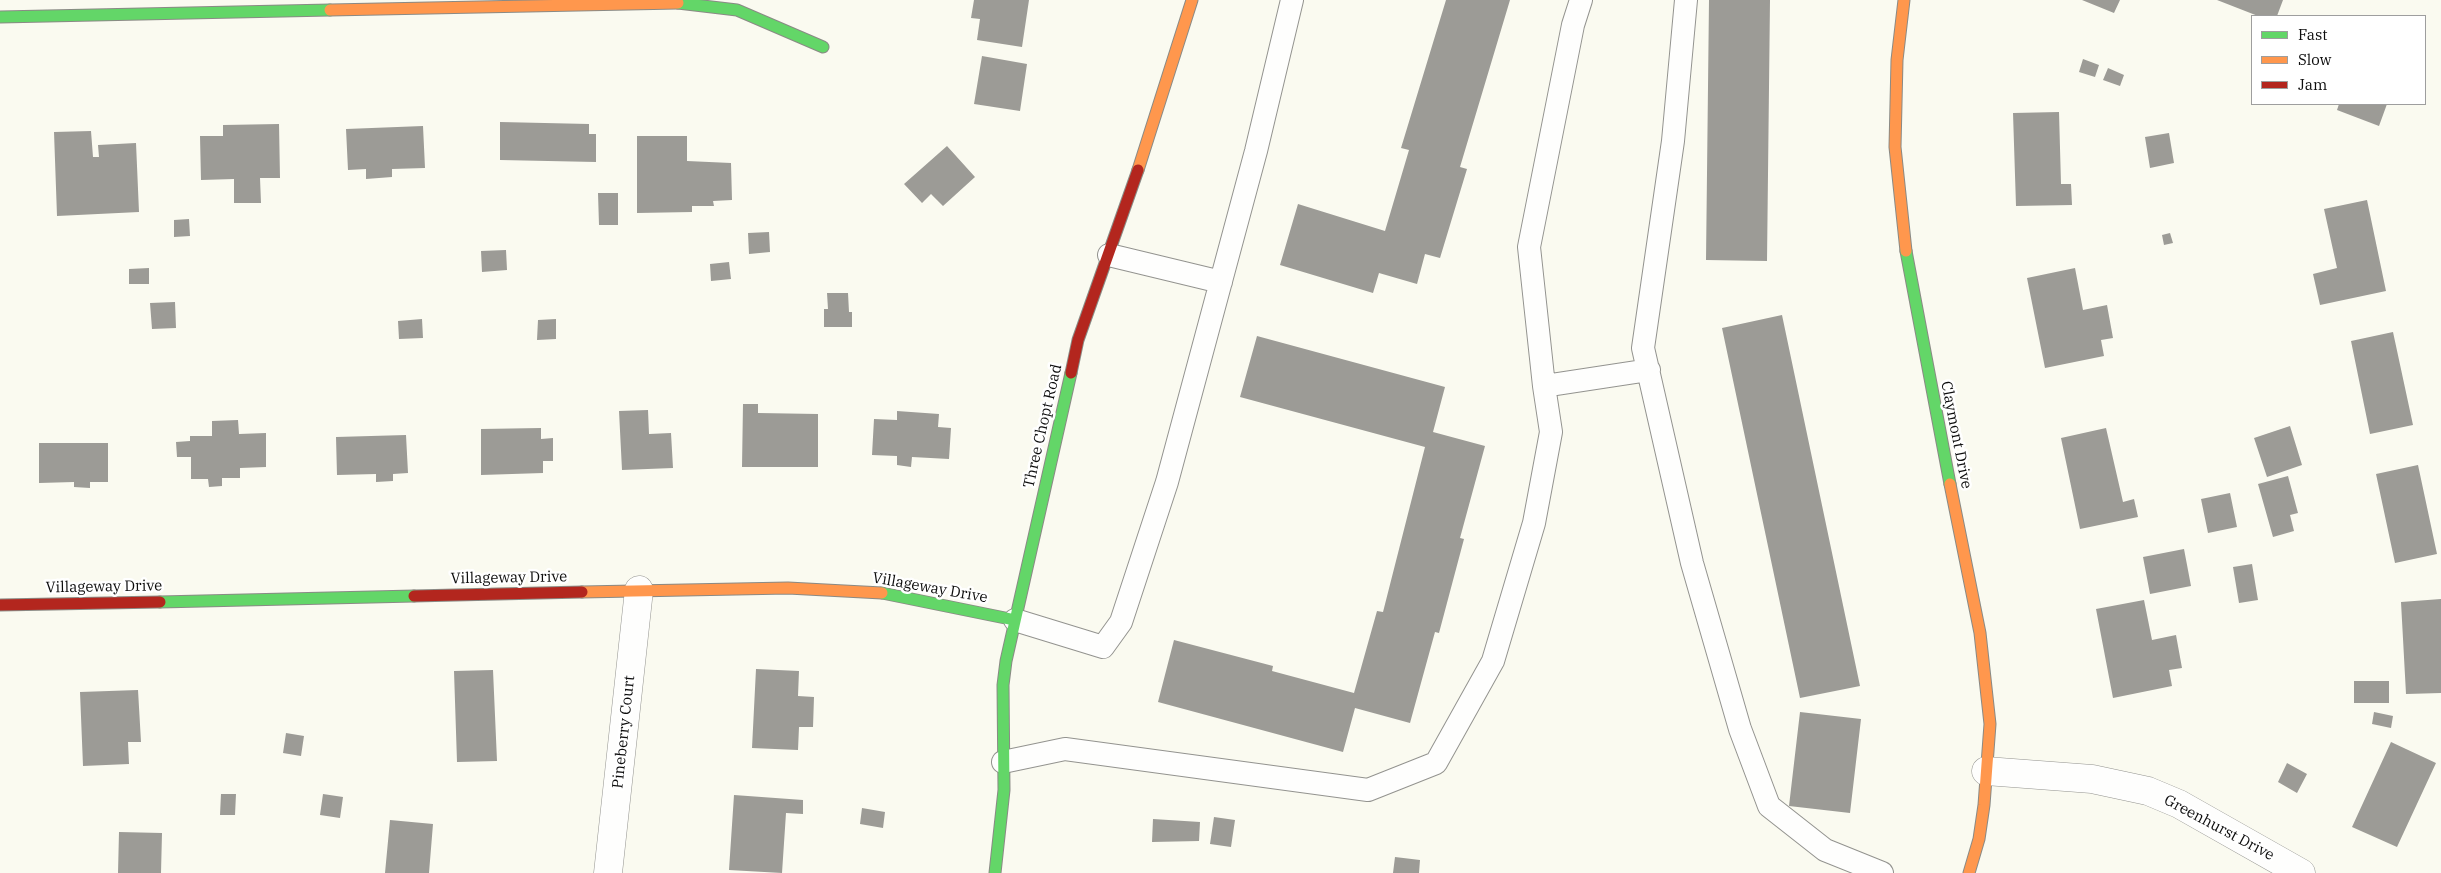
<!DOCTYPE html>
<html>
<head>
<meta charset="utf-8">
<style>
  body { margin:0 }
  #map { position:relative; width:2441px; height:873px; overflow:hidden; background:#fafaf0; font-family:"IBM Plex Serif",serif }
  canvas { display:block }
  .legend { position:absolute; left:2251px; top:15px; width:175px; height:90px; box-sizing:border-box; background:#fff; border:1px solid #9e9e9e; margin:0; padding:6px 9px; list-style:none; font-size:15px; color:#0c0c0c }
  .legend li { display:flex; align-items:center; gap:10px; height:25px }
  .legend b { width:25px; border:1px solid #9e9e9e }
</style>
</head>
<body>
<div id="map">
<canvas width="2441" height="873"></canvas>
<ul class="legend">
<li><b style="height:6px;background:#63d668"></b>Fast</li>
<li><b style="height:6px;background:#ff974d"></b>Slow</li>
<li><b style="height:6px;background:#b3261e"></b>Jam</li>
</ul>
</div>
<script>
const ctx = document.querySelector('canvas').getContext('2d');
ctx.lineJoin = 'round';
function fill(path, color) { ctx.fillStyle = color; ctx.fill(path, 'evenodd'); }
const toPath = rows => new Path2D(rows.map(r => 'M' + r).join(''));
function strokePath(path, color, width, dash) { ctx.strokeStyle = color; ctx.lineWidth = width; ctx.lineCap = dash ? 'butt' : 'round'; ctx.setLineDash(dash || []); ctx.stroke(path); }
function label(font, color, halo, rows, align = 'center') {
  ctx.font = font + ' "IBM Plex Serif",serif'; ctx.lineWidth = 5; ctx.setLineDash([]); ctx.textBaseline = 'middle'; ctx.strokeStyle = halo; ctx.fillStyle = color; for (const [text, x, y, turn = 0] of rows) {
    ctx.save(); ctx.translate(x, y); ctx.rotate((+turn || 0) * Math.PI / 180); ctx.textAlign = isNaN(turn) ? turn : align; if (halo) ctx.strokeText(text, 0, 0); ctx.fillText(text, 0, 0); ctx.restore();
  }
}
fill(toPath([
  [974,0,1029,0,1022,47,977,40,980,19,971,18],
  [1446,0,1510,0,1460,167,1467,169,1440,258,1425,254,1417,284,1379,273,1373,293,1280,265,1298,204,1385,231,1409,150,1401,148],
  [1709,0,1770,0,1767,261,1706,260],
  [2082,0,2120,0,2114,13],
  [2217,0,2283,0,2277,16,2258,16],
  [982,56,1027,64,1020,111,974,104],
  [2083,59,2099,65,2095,77,2079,72],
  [2108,68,2124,75,2120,86,2103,80],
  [2339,104,2387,104,2379,126,2337,110],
  [2059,112,2061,184,2071,184,2072,205,2016,206,2013,113],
  [500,122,589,124,589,134,596,134,596,162,500,160],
  [279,124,280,178,260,178,261,203,234,203,234,179,201,180,200,136,223,136,223,125],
  [423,126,425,168,392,169,392,177,366,179,366,169,348,170,346,129],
  [91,131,93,157,99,157,98,145,136,143,139,212,57,216,54,132],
  [2169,133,2174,163,2150,168,2145,137],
  [637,136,687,136,687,161,731,163,732,200,713,201,714,206,692,206,692,212,637,213],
  [947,146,975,177,943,206,931,194,922,203,904,184],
  [598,193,618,193,618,225,599,225],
  [2367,200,2386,291,2320,305,2313,274,2337,268,2324,209],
  [189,219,190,236,174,237,174,220],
  [769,232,770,252,749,254,748,233],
  [2170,233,2173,243,2164,245,2162,235],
  [506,250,507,270,482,272,481,251],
  [729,262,731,279,711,281,710,264],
  [149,268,149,284,129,284,129,269],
  [2075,268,2083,310,2107,305,2113,338,2101,340,2104,356,2045,368,2027,278],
  [827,293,848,293,849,312,852,312,852,327,824,327,824,309,828,309],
  [175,302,176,328,152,329,150,303],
  [1782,315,1860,686,1800,698,1722,328],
  [422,319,423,338,399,339,398,321],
  [556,319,556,339,537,340,538,320],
  [2393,332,2413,425,2370,434,2351,341],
  [1257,336,1445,387,1433,432,1485,446,1460,538,1464,539,1439,633,1435,632,1410,723,1355,708,1343,752,1158,702,1174,640,1273,666,1272,671,1354,693,1377,611,1383,612,1425,447,1240,397],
  [743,404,758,404,758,413,818,414,818,467,742,467],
  [648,410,649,434,671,433,673,468,622,470,619,411],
  [897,411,939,414,938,427,951,428,949,459,912,457,911,467,897,465,897,456,872,455,874,419,897,420],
  [238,420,239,434,266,433,266,467,240,468,240,478,222,478,222,486,209,487,208,479,191,479,191,457,177,457,176,442,190,441,190,436,212,436,212,421],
  [2290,426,2302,465,2267,477,2254,438],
  [541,428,541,439,553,438,553,461,543,461,543,473,481,475,481,429],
  [2106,428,2123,502,2134,499,2138,517,2080,529,2061,438],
  [406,435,408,473,393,474,393,481,376,482,376,474,337,475,336,437],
  [39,443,108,443,108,482,90,482,90,488,74,487,74,482,39,483],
  [2418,465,2437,554,2395,563,2376,474],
  [2288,476,2298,513,2290,515,2294,531,2273,537,2258,484],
  [2230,493,2237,527,2208,533,2201,499],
  [2184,549,2191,586,2150,594,2143,557],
  [2252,564,2258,600,2239,603,2233,567],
  [2441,599,2441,693,2406,694,2401,602],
  [2144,600,2152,640,2176,635,2182,668,2169,670,2172,686,2113,698,2096,609],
  [756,669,799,671,798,696,814,697,813,727,799,727,798,750,752,748],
  [493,670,497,761,457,762,454,671],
  [2354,681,2389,681,2389,703,2354,703],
  [138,690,141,742,128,742,129,764,83,766,80,692],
  [1800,712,1861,719,1850,813,1789,806],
  [2374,712,2393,716,2391,728,2372,724],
  [286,733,304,736,301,756,283,753],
  [2391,742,2436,763,2397,847,2352,827],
  [2287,763,2307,774,2297,793,2278,782],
  [221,794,236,794,235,815,220,815],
  [323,794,343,797,340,818,320,815],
  [734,795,803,800,803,814,786,813,782,873,729,870],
  [862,808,885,812,883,828,860,824],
  [1214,817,1235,820,1231,847,1210,844],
  [1153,819,1200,822,1199,841,1152,842],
  [390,820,433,824,429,873,385,873],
  [119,832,162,833,161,873,118,873],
  [1395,857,1420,860,1419,873,1393,873]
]), '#9c9b96');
const lane = toPath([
  [1686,0,1673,141,1643,348,1692,563,1740,729,1769,806,1825,850,1882,873],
  [1109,255,1221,282],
  [1544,386,1649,370],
  [1015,620,1103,647,1121,622,1167,482,1256,151,1292,0],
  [1003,762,1065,749,1368,790,1436,763,1493,661,1534,523,1551,432,1544,386,1529,247,1573,25,1581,0]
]);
const street = toPath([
  [1986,771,2092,779,2148,791,2179,804,2301,873],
  [608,873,639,590]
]);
const fast = toPath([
  [678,3,737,10,823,47],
  [0,17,330,10],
  [1906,251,1950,484],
  [882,593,1015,620],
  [160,602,414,596],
  [995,873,1004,790,1003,685,1006,661,1071,373]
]);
const slow = toPath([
  [1904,0,1897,60,1895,147,1906,251],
  [330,10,678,3],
  [1138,170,1192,0],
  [1950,484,1980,633,1990,724,1984,805,1979,839,1969,873],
  [582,592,788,588,882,593]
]);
const jam = toPath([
  [1071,373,1078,340,1138,170],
  [414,596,582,592],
  [0,605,160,602]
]);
strokePath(lane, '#93938f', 24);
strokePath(street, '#93938f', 29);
strokePath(fast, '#8a8a85', 13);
strokePath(slow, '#8a8a85', 13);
strokePath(jam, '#8a8a85', 13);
strokePath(lane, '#fefefd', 22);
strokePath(street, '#fefefd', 28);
strokePath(fast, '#63d668', 11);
strokePath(slow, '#ff974d', 11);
strokePath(jam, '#b3261e', 11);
label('15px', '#0c0c0c', '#fff', [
  ["Three Chopt Road",1043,426,-77],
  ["Claymont Drive",1956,435,79],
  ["Villageway Drive",509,578,-1],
  ["Villageway Drive",104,587,-1],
  ["Villageway Drive",930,588,10],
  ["Pineberry Court",624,732,-84],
  ["Greenhurst Drive",2219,828,28]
]);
</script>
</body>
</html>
